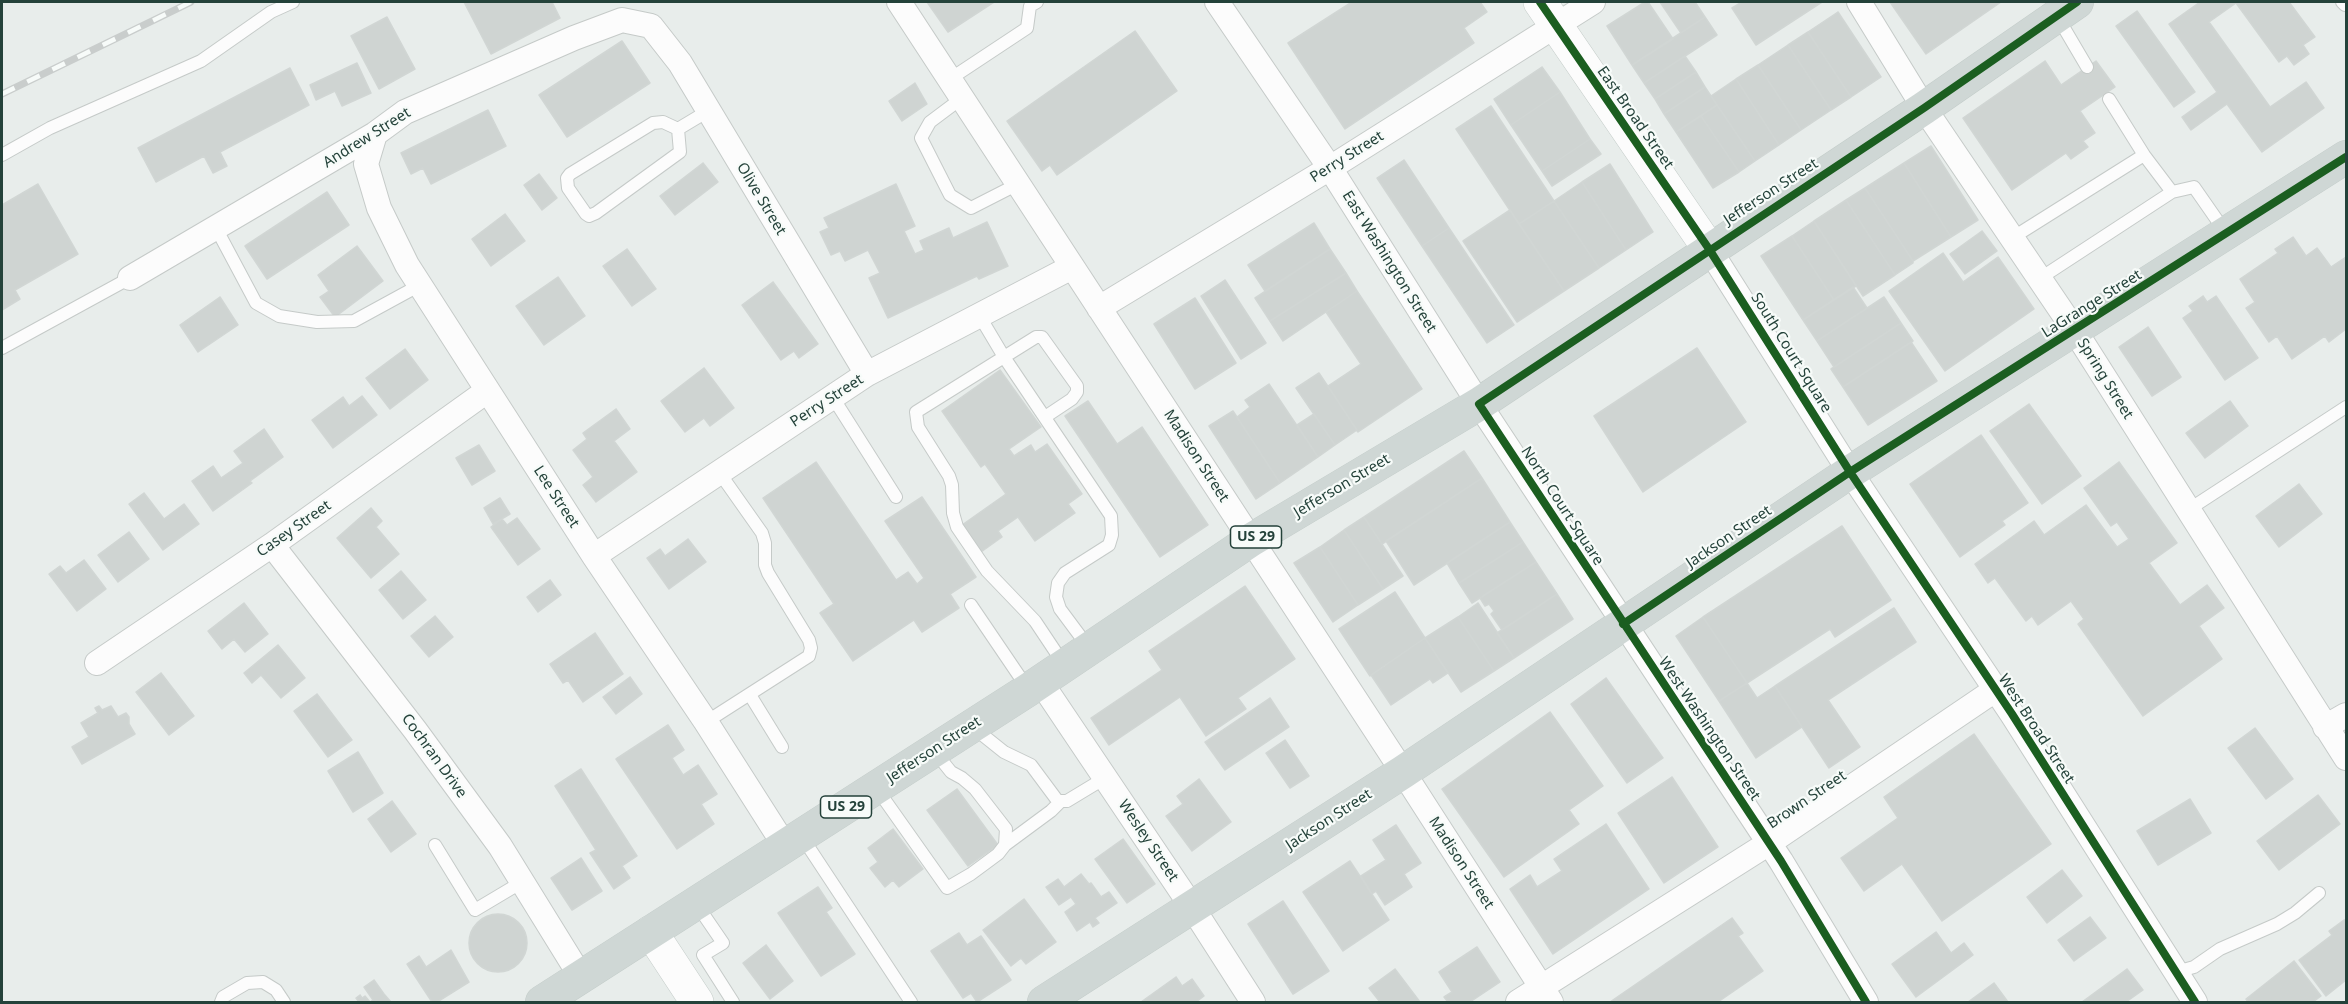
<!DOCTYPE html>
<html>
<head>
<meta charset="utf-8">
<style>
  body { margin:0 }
  #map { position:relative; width:2348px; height:1004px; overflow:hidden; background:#e8edeb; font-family:"Noto Sans",sans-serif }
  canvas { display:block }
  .frame { position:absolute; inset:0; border:3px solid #24423a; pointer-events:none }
</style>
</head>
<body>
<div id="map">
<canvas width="2348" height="1004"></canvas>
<div class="frame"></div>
</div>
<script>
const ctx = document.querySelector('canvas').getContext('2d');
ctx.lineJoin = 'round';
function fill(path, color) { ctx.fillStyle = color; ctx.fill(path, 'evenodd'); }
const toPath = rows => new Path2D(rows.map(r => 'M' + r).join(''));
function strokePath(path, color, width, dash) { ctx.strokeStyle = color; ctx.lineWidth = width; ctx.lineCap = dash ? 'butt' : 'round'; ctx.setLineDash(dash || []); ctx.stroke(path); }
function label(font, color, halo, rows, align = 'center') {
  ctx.font = font + ' "Noto Sans",sans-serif'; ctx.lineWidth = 4.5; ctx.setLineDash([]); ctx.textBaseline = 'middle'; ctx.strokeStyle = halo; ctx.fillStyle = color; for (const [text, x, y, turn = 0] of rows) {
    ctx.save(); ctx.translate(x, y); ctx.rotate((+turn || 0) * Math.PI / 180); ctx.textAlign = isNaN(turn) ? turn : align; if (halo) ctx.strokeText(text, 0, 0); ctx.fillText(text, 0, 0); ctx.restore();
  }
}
const building = toPath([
  [464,2,552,2,560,18,491,54,464,2],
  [927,2,994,2,948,32,927,2],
  [1352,2,1480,2,1487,12,1464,28,1474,43,1345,129,1288,43,1352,2],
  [1645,2,1648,2,1673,39,1632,65,1607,26,1645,2],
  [1660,2,1695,2,1705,17,1681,33,1660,2],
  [1742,2,1822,2,1756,45,1732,8,1742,2],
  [1890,2,2001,2,1926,54,1890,2],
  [2200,2,2289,2,2315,37,2303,45,2309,54,2294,65,2287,56,2279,62,2236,3,2209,22,2270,107,2306,82,2324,108,2262,152,2227,104,2191,130,2182,117,2217,92,2169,24,2200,2],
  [2137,11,2195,92,2174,107,2116,26,2137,11],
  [1838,12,1881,77,1851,97,1808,32,1838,12],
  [387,17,415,69,379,89,351,36,387,17],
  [1705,17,1717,35,1644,83,1632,65,1705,17],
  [1135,31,1177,91,1057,175,1050,165,1042,171,1007,121,1135,31],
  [1808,32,1851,97,1831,110,1788,45,1808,32],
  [622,41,650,83,567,137,539,95,622,41],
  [1788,45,1831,110,1801,130,1758,65,1788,45],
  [1685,56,1696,72,1655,99,1644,83,1685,56],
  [2045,61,2061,85,2096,61,2115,87,2080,111,2095,133,2083,141,2088,147,2071,159,2066,153,2012,190,1963,118,2045,61],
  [357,63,371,93,342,106,335,91,316,100,310,85,357,63],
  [1758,65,1801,130,1779,145,1736,79,1758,65],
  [1542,67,1560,92,1511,125,1494,99,1542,67],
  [290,68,309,105,220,152,227,166,213,173,204,156,156,182,138,148,290,68],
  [1696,72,1705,87,1664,114,1655,99,1696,72],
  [1736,79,1779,145,1755,161,1711,96,1736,79],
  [915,83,927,104,902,121,889,101,915,83],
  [1705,87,1717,105,1676,132,1664,114,1705,87],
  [1560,92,1590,139,1542,171,1511,125,1560,92],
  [1717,105,1755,161,1739,172,1701,116,1717,105],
  [1491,106,1554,201,1519,224,1456,129,1491,106],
  [488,110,506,146,431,184,423,168,411,174,401,153,488,110],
  [1701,116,1739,172,1713,188,1676,132,1701,116],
  [1590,139,1601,154,1552,186,1542,171,1590,139],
  [1931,146,1978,220,1951,237,1904,163,1931,146],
  [1404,160,1449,228,1422,246,1377,178,1404,160],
  [703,163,718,182,675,215,660,196,703,163],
  [1904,163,1951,237,1913,261,1865,188,1904,163],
  [1610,164,1653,232,1626,250,1582,182,1610,164],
  [539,174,557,198,542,210,524,185,539,174],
  [1582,182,1626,250,1599,268,1554,201,1582,182],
  [38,184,78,254,15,290,20,299,2,310,2,205,38,184],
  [896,184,915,226,904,231,915,254,924,250,920,241,949,228,953,238,987,222,1008,266,979,279,977,276,888,318,869,278,880,273,868,250,845,261,840,251,831,255,820,232,829,228,824,218,896,184],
  [1865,188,1913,261,1913,263,1895,275,1846,200,1865,188],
  [327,192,349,225,267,279,245,246,327,192],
  [1846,200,1895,275,1863,296,1814,221,1846,200],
  [1554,201,1599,268,1564,291,1519,224,1554,201],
  [1510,210,1564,291,1517,322,1463,241,1510,210],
  [505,214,525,241,491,266,472,239,505,214],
  [1814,221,1856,286,1834,300,1792,236,1814,221],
  [1314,223,1330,249,1265,291,1248,265,1314,223],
  [1449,228,1514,325,1487,343,1422,246,1449,228],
  [1982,231,1997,251,1965,274,1950,254,1982,231],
  [1792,236,1834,300,1803,320,1761,256,1792,236],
  [2293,237,2306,256,2317,248,2331,267,2346,257,2346,329,2329,342,2325,336,2292,359,2277,336,2269,342,2246,308,2255,302,2240,279,2278,253,2275,249,2293,237],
  [357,246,383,281,335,317,320,297,329,291,318,275,357,246],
  [627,249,656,289,632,306,603,266,627,249],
  [1330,249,1346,273,1270,321,1255,298,1330,249],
  [1943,253,1963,282,1998,257,2034,309,1945,371,1889,291,1943,253],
  [1346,273,1357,291,1283,341,1270,321,1346,273],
  [558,277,585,316,544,345,516,306,558,277],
  [1225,280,1266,343,1241,359,1201,296,1225,280],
  [773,282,818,344,799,358,794,351,781,360,742,305,773,282],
  [1853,287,1867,308,1817,341,1803,320,1853,287],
  [1357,291,1422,389,1358,432,1328,386,1361,364,1326,312,1357,291],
  [2203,296,2207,302,2216,296,2258,358,2225,380,2183,318,2193,311,2189,306,2203,296],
  [220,297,238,325,198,352,180,325,220,297],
  [1884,297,1901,323,1834,367,1817,341,1884,297],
  [1195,298,1236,363,1195,389,1154,324,1195,298],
  [1901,323,1913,341,1843,387,1831,369,1901,323],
  [2148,327,2181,377,2152,396,2119,347,2148,327],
  [1911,342,1937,381,1868,425,1843,387,1911,342],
  [1697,348,1746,422,1643,492,1594,416,1697,348],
  [405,349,428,380,390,409,366,378,405,349],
  [704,368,734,408,710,426,704,418,685,432,661,401,704,368],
  [1000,370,1041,427,1009,449,1014,456,1031,445,1035,452,1047,444,1082,494,1068,504,1075,513,1035,541,1018,517,998,531,1002,537,981,552,962,525,1006,494,985,464,981,467,942,411,1000,370],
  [1319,373,1357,430,1335,445,1296,388,1319,373],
  [1269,384,1318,457,1280,483,1237,417,1250,407,1245,400,1269,384],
  [362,396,377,415,333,448,312,420,343,397,349,406,362,396],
  [1088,401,1117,444,1142,427,1208,525,1160,557,1065,416,1088,401],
  [2230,401,2248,426,2205,458,2186,433,2230,401],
  [2029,404,2081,476,2042,504,1990,431,2029,404],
  [616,409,630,429,614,441,637,472,596,502,583,485,593,477,573,450,587,439,583,433,616,409],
  [1233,411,1280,483,1256,499,1209,426,1233,411],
  [1314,414,1335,445,1318,457,1297,425,1314,414],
  [264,429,283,457,250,481,252,483,213,511,192,481,213,466,221,478,243,463,234,451,264,429],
  [1981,435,2028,503,2002,521,2005,525,1960,557,1910,484,1981,435],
  [479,445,495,471,472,485,456,458,479,445],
  [1464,451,1482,478,1382,544,1364,517,1464,451],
  [816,462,896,580,908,572,917,584,924,578,885,521,922,497,976,577,950,594,959,608,922,632,914,620,853,661,820,613,834,604,763,498,816,462],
  [2119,462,2177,543,2149,563,2180,605,2207,585,2224,608,2199,626,2222,659,2143,716,2078,624,2084,619,2071,601,2038,625,2032,616,2026,621,1995,578,1988,583,1975,564,2034,521,2044,535,2086,505,2117,547,2129,539,2117,522,2111,526,2084,488,2119,462],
  [1482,478,1510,522,1414,585,1386,541,1482,478],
  [2299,484,2322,514,2279,547,2256,516,2299,484],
  [144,493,164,519,184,504,199,524,163,550,129,504,144,493],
  [500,498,510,514,493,524,484,508,500,498],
  [371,508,382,521,376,527,399,554,371,578,337,538,371,508],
  [1364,517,1403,576,1383,589,1344,530,1364,517],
  [517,518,540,549,518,565,491,527,502,519,507,525,517,518],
  [1510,522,1523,542,1459,583,1447,563,1510,522],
  [1842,526,1891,600,1835,637,1830,629,1747,683,1703,617,1842,526],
  [1344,530,1383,589,1358,605,1320,547,1344,530],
  [129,532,149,559,118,582,98,555,129,532],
  [688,539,706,562,669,589,647,558,660,549,665,556,688,539],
  [1523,542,1536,562,1472,603,1459,583,1523,542],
  [1320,547,1358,605,1333,622,1294,563,1320,547],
  [84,560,106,589,77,611,49,574,60,566,66,573,84,560],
  [1536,562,1557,594,1502,630,1491,614,1494,611,1489,604,1485,606,1480,598,1536,562],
  [401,571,426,600,403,619,379,590,401,571],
  [550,580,561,595,538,612,527,597,550,580],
  [1245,586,1295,659,1238,698,1246,709,1206,736,1180,697,1109,745,1091,718,1162,670,1149,651,1245,586],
  [1395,592,1425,638,1370,676,1339,629,1395,592],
  [1557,594,1573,619,1514,658,1497,633,1557,594],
  [244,603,268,634,245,652,234,639,222,649,208,631,244,603],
  [1478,603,1514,658,1494,671,1458,617,1478,603],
  [1894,608,1916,642,1828,700,1860,747,1829,768,1775,686,1894,608],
  [435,616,453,637,429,657,411,636,435,616],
  [1458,617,1494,671,1461,692,1425,638,1458,617],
  [1703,617,1747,683,1719,701,1676,636,1703,617],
  [595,633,623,674,583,702,568,680,563,683,550,664,595,633],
  [1425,638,1448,673,1433,683,1430,679,1391,705,1371,675,1425,638],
  [278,645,305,678,281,698,261,675,252,683,244,673,278,645],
  [161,673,194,716,169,735,136,692,161,673],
  [630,677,642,694,616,714,603,697,630,677],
  [1606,678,1663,758,1627,783,1571,704,1606,678],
  [1747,683,1757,698,1775,686,1802,727,1756,758,1719,701,1747,683],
  [317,694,352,740,328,757,294,711,317,694],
  [1270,698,1289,727,1225,770,1205,742,1270,698],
  [99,706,102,710,111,706,118,717,126,713,129,717,129,724,135,734,82,764,72,747,89,737,81,723,98,713,95,708,99,706],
  [1550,712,1603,786,1569,810,1579,824,1504,877,1442,789,1550,712],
  [668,725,684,750,672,758,683,775,698,765,717,794,701,804,714,824,677,849,616,759,668,725],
  [2255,728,2293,779,2266,799,2228,748,2255,728],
  [1974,734,2051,844,1942,921,1902,864,1864,891,1841,858,1898,818,1884,797,1974,734],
  [1285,740,1309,776,1290,788,1266,753,1285,740],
  [358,752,383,793,353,812,328,771,358,752],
  [581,769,637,856,622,866,630,878,614,889,590,853,596,850,555,786,581,769],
  [1672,777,1718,847,1664,883,1618,813,1672,777],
  [1199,779,1231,822,1192,851,1166,816,1183,804,1177,796,1199,779],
  [957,789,998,845,968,866,927,810,957,789],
  [2318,795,2340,824,2279,870,2257,841,2318,795],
  [2190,799,2211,833,2158,865,2137,831,2190,799],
  [392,801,416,834,391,852,368,819,392,801],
  [1606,824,1649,889,1553,954,1510,889,1530,875,1537,887,1562,871,1554,859,1606,824],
  [1396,825,1421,863,1404,874,1412,887,1385,905,1376,891,1372,894,1361,876,1386,860,1373,840,1396,825],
  [893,829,923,869,899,887,893,880,885,887,870,868,878,862,868,848,893,829],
  [1123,839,1155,884,1127,903,1095,859,1123,839],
  [581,858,602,891,572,910,551,878,581,858],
  [1350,861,1389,920,1343,951,1303,892,1350,861],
  [2062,870,2082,896,2047,923,2027,897,2062,870],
  [1081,874,1089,884,1091,883,1101,897,1109,892,1117,903,1095,918,1099,923,1093,927,1090,922,1077,931,1065,912,1076,904,1071,897,1059,905,1046,887,1058,879,1064,887,1081,874],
  [818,887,832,908,826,912,855,954,821,976,778,913,818,887],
  [1024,899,1056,942,1026,964,1021,958,1011,966,983,930,1024,899],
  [1283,901,1329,971,1293,994,1248,924,1283,901],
  '469 943a29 29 0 1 1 58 0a29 29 0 1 1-58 0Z',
  [2090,917,2106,938,2074,961,2058,940,2090,917],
  [1732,918,1743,933,1738,936,1763,971,1718,1002,1610,1002,1732,918],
  [2344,920,2346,920,2346,980,2326,996,2299,960,2332,935,2329,931,2344,920],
  [1936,932,1951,953,1964,943,1973,955,1916,997,1892,964,1936,932],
  [959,933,967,945,981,936,1011,980,977,1002,971,993,963,998,931,951,959,933],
  [766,945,793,981,770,999,743,963,766,945],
  [1477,947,1500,982,1470,1002,1448,1002,1444,997,1452,992,1439,972,1477,947],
  [451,950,469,982,437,1002,432,1002,407,964,419,956,426,967,451,950],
  [2294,961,2321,996,2313,1002,2248,1002,2246,999,2294,961],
  [1395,969,1420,1002,1380,1002,1369,988,1395,969],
  [2127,969,2143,990,2126,1002,2082,1002,2127,969],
  [1176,977,1182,986,1192,979,1204,996,1196,1002,1141,1002,1176,977],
  [374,980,384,994,391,1002,370,1002,373,1000,364,987,374,980],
  [1994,983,2008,1002,1968,1002,1994,983],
  [360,995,362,998,365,996,370,1002,359,1002,356,998,360,995]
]);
fill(building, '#cfd4d2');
strokePath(building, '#d1d6d4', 1.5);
const lane = toPath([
  [2342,2,2345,5],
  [2057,16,2087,67],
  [950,79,1027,28,1030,6,1037,2],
  [962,98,930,122,921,138,950,195,971,208,1018,184],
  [2109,99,2144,155,2172,192],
  [663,122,678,129,680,152,596,213,589,216,586,214,568,188,567,178,570,174,653,123,663,122],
  [678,129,708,111],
  [2,155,50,128,201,61,271,12,293,2],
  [216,228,256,303,279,316,317,322,354,321,420,285],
  [2012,238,2144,155],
  [2039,279,2172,192,2194,187,2226,233],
  [979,315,1004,357,1036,337,1042,337,1077,386,1077,392,1072,399,1045,417],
  [2,348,130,278],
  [832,396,896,497],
  [2188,510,2346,407],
  [971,605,1028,689],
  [1063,663,1035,621,987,571,957,527,953,513,952,485,949,476,918,427,916,412,1004,357,1111,516,1112,535,1109,545,1065,573,1058,583,1056,597,1060,609,1089,648],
  [750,695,782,747],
  [706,722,809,656,811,648,809,640,768,573,765,565,765,543,762,533,719,472],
  [974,728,1004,752,1031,765,1057,800,1061,801],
  [935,752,951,772,962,778,975,789,1006,829,1005,845],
  [877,789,947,888,971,874,998,854,1005,845,1051,811,1061,801,1067,801,1105,778],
  [802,837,911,1002],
  [435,845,475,910,522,882],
  [697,905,723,943,703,955,733,1002],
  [2176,972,2194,967,2220,949,2277,924,2295,913,2319,893],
  [221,1002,223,997,247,983,263,982,276,990,284,1002]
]);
const street = toPath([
  [899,2,1403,772,1551,1002],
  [1217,2,1330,168,1479,404,1781,861,1866,1002],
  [1859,2,1924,108,2075,331,2346,758],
  [375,134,366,164,379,208,407,265,594,556,706,722,785,846],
  [1709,249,1850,472,2012,714,2195,1002],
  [130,278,375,134,405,112,574,38,622,20,651,26,680,63,867,374],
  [1099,308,1330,168,1593,2],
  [272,545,415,730,500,846,581,977],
  [594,556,867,374,1072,267],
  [97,663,272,545,487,391],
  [1040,681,1192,907,1253,1002],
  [2325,727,2346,715],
  [1518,1002,1769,843,1995,690]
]);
const secondary = toPath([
  [1540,2,1709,249],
  [651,932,697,1002]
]);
const primary = toPath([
  [542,1002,1028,690,1251,540,1479,404,1924,108,2077,2],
  [1044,1002,1403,772,1850,472,2346,157]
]);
strokePath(lane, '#c5cac8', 14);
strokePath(street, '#c5cac8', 26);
strokePath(secondary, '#c3cbc8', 34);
strokePath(primary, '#c3ccc9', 34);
strokePath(lane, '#fcfcfc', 12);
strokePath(street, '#fcfcfc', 24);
strokePath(secondary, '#fcfcfc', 33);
strokePath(primary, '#cfd7d5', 33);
const rail = toPath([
  [2,94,191,2]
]);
strokePath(rail, '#c9cdcc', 7);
strokePath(rail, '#f7fbf9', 4.5, [14]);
strokePath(toPath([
  [1540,2,1709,249,1850,472,2012,714,2195,1002],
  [1623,624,1850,472,2346,157],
  [1866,1002,1781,861,1479,404,1924,108,2077,2]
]), '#1b5e20', 8);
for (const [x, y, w] of [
  [1256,537,51],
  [846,807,51]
]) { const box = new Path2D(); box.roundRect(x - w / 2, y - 11, w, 22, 4.5); ctx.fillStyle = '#f7fbf9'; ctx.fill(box); strokePath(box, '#24423a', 1.5); }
label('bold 14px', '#24423a', null, [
  ["US 29",1256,537],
  ["US 29",846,807]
]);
label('15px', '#24423a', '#f7fbf9', [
  ["East Broad Street",1635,118,55],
  ["Andrew Street",367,138,-32],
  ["Perry Street",1347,157,-32],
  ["Jefferson Street",1771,192,-33],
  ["Olive Street",761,199,59],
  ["East Washington Street",1389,262,58],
  ["LaGrange Street",2092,304,-32],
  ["South Court Square",1791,353,58],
  ["Spring Street",2105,379,58],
  ["Perry Street",827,401,-33],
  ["Madison Street",1196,456,57],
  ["Jefferson Street",1342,486,-31],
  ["Lee Street",556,497,57],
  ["North Court Square",1562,506,57],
  ["Casey Street",294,529,-35],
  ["Jackson Street",1729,537,-34],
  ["West Washington Street",1709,729,56],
  ["West Broad Street",2036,729,57],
  ["Jefferson Street",934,750,-33],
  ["Cochran Drive",434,756,54],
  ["Brown Street",1807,800,-34],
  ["Jackson Street",1329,820,-33],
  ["Wesley Street",1148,841,56],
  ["Madison Street",1461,863,57]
]);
</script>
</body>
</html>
